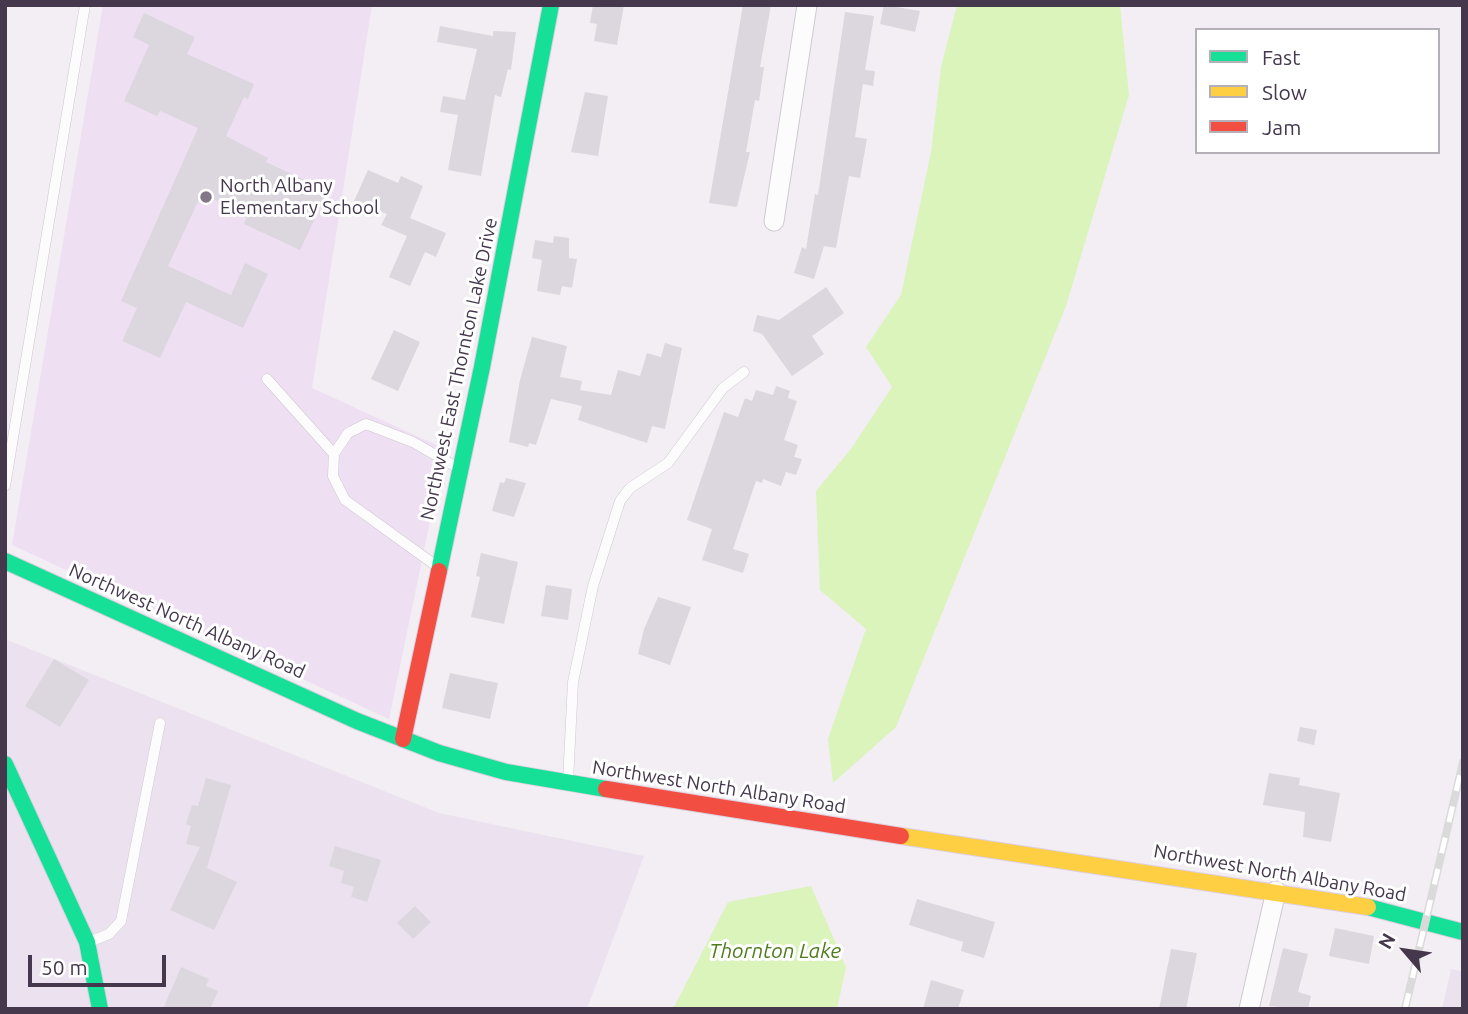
<!DOCTYPE html>
<html>
<head>
<meta charset="utf-8">
<style>
  body { margin:0 }
  #map { position:relative; width:1468px; height:1014px; overflow:hidden; background:#f2eef3; font-family:Ubuntu,sans-serif }
  canvas { display:block }
  .frame { position:absolute; inset:0; border:7px solid #45374c; pointer-events:none }
  .legend { position:absolute; left:1195px; top:28px; width:245px; height:126px; box-sizing:border-box; background:#fff; border:2px solid #b5afb7; margin:0; padding:9px 12px; list-style:none; font-size:21px; color:#45374c }
  .legend li { display:flex; align-items:center; gap:14px; height:35px }
  .legend b { width:35px; border:2px solid #b5afb7 }
  .north { position:absolute; left:1370px; top:916px; width:70px; height:70px; -webkit-text-stroke:5px #fff; paint-order:stroke; rotate:299deg; font-size:19px; font-weight:700; line-height:28px; text-align:center; color:#45374c }
  .north::after { content:''; display:block; margin:auto; width:24px; height:32px; background:#45374c; clip-path:polygon(50% 0,100% 100%,50% 72%,0 100%) }
  .scale { position:absolute; left:28px; top:955px; width:138px; height:32px; box-sizing:border-box; border:4px solid #45374c; border-top:0; padding-left:9px; font-size:21px; line-height:24px; white-space:nowrap; color:#45374c; -webkit-text-stroke:5px #fff; paint-order:stroke }
</style>
</head>
<body>
<div id="map">
<canvas width="1468" height="1014"></canvas>
<div class="frame"></div>
<ul class="legend">
<li><b style="height:9px;background:#16e098"></b>Fast</li>
<li><b style="height:9px;background:#ffcf43"></b>Slow</li>
<li><b style="height:9px;background:#f24e42"></b>Jam</li>
</ul>
<div class="north">N</div>
<div class="scale">50 m</div>
</div>
<script>
const ctx = document.querySelector('canvas').getContext('2d');
ctx.lineJoin = 'round';
function fill(path, color) { ctx.fillStyle = color; ctx.fill(path, 'evenodd'); }
const toPath = rows => new Path2D(rows.map(r => 'M' + r).join(''));
function strokePath(path, color, width, dash) { ctx.strokeStyle = color; ctx.lineWidth = width; ctx.lineCap = dash ? 'butt' : 'round'; ctx.setLineDash(dash || []); ctx.stroke(path); }
function label(font, color, halo, rows, align = 'center') {
  ctx.font = font + ' Ubuntu,sans-serif'; ctx.lineWidth = 6; ctx.setLineDash([]); ctx.textBaseline = 'middle'; ctx.strokeStyle = halo; ctx.fillStyle = color; for (const [text, x, y, turn = 0] of rows) {
    ctx.save(); ctx.translate(x, y); ctx.rotate((+turn || 0) * Math.PI / 180); ctx.textAlign = isNaN(turn) ? turn : align; if (halo) ctx.strokeText(text, 0, 0); ctx.fillText(text, 0, 0); ctx.restore();
  }
}
fill(toPath([
  [5,639,439,813,644,856,587,1009,5,1009],
  [1451,969,1463,972,1463,1009,1442,1009]
]), '#ece2ef');
fill(toPath([
  [103,5,372,5,312,388,445,449,389,719,12,545]
]), '#eedff2');
fill(toPath([
  [957,5,1120,5,1129,95,1066,306,896,727,833,783,828,739,866,629,820,590,816,491,851,449,892,387,866,347,901,295,931,152,941,67],
  [811,886,846,967,837,1009,673,1009,728,902]
]), '#daf4bb');
fill(toPath([
  [593,5,624,5,617,45,594,41,597,24,590,23],
  [743,5,771,5,760,67,764,67,759,101,755,100,746,152,750,152,737,207,709,203],
  [884,5,920,11,915,32,880,24],
  [845,12,874,16,865,70,875,71,873,86,863,84,855,137,867,139,860,178,849,176,836,248,824,246,814,279,794,273,802,247,806,249,815,194,818,195],
  [144,13,195,37,187,54,254,84,248,99,244,97,226,136,268,158,266,162,328,191,300,250,244,224,247,216,202,193,168,266,231,295,245,263,268,274,243,328,186,302,160,358,122,341,137,308,121,301,198,128,160,111,157,116,124,101,149,45,133,37],
  [440,26,493,36,493,31,516,32,511,70,508,69,501,97,495,95,481,176,448,170,458,115,440,112,443,96,465,100,477,49,437,42],
  [585,92,608,96,598,156,571,152],
  [368,170,398,183,401,176,423,186,410,218,446,233,436,257,425,252,410,286,389,277,407,236,381,225,387,214,354,201],
  [554,236,569,238,569,258,577,259,572,288,562,286,560,295,537,291,542,260,532,258,535,240,553,243],
  [826,287,844,313,812,336,824,354,792,376,762,334,753,331,757,315,779,320],
  [394,330,420,342,398,391,371,379],
  [532,337,567,346,560,377,582,381,580,390,611,395,618,370,640,376,647,353,661,357,665,343,682,348,665,429,652,426,647,443,578,420,582,406,551,399,536,445,529,443,528,447,509,442,520,380],
  [776,386,790,391,788,398,797,401,784,440,798,445,794,457,802,459,796,475,786,472,781,486,763,479,762,483,756,481,733,549,749,554,743,573,702,560,712,529,687,520,724,412,738,417,745,398,752,401,756,390,773,395],
  [506,478,526,483,514,517,492,511,500,482,504,483],
  [481,553,518,562,504,624,471,617,480,577,476,576],
  [546,585,572,589,568,620,541,616],
  [658,597,691,607,670,665,638,654,644,629],
  [54,659,89,680,60,727,25,706],
  [450,673,498,683,490,719,442,708],
  [1300,727,1317,730,1314,745,1297,741],
  [1269,773,1300,778,1299,785,1340,793,1331,842,1303,837,1305,812,1263,805],
  [206,778,231,785,207,868,237,882,214,930,170,910,200,847,186,844,191,826,186,824,192,805,198,806],
  [335,846,381,860,367,902,351,897,354,887,341,883,344,871,329,866],
  [917,899,995,922,984,958,961,951,963,942,909,925],
  [415,906,431,922,413,939,397,923],
  [1335,928,1374,936,1369,964,1329,956],
  [1283,948,1308,954,1298,992,1311,996,1308,1009,1269,1006],
  [1171,949,1197,953,1186,1009,1159,1009],
  [181,967,209,979,206,986,218,991,210,1009,163,1009],
  [931,980,964,990,958,1009,923,1009]
]), '#dcd7df');
const lane = toPath([
  [267,379,334,454],
  [5,486,85,5],
  [438,567,345,500,333,476,334,454,348,433,366,424,413,442,458,468],
  [568,781,573,682,593,586,620,501,630,488,668,463,723,388,744,372],
  [89,942,109,934,121,921,160,723]
]);
const street = toPath([
  [774,221,807,5],
  [1249,1009,1276,891]
]);
const fast = toPath([
  [5,561,357,721,439,753,506,772,606,789],
  [439,571,482,367,551,5],
  [5,764,87,942,100,1009],
  [1368,907,1463,932]
]);
const slow = toPath([
  [901,836,1368,907]
]);
const jam = toPath([
  [403,739,439,571],
  [606,789,901,836]
]);
strokePath(lane, '#cec9d0', 11);
strokePath(street, '#cec9d0', 21);
strokePath(fast, '#dccfdf', 18);
strokePath(slow, '#dccfdf', 18);
strokePath(jam, '#dccfdf', 18);
strokePath(lane, '#fdfcfd', 10);
strokePath(street, '#fdfcfd', 19);
strokePath(fast, '#16e098', 16);
strokePath(slow, '#ffcf43', 16);
strokePath(jam, '#f24e42', 16);
const rail = toPath([
  [1405,1009,1463,762]
]);
strokePath(rail, '#dbdadb', 8);
strokePath(rail, '#fff', 5, [16]);
for (const [x, y, r, color] of [
  [206,197,7,"#827786"]
]) { const dot = new Path2D(); dot.arc(x, y, r, 0, 2 * Math.PI); ctx.fillStyle = color; ctx.fill(dot); strokePath(dot, '#fff', 2.5); }
label('19px', '#45374c', '#fff', [
  ["North Albany",220,186],
  ["Elementary School",220,208]
], 'left');
label('19px', '#45374c', '#fff', [
  ["Northwest East Thornton Lake Drive",459,369,-78],
  ["Northwest North Albany Road",187,621,24],
  ["Northwest North Albany Road",719,787,9],
  ["Northwest North Albany Road",1280,873,10]
]);
label('italic 21px', '#4f7c1d', '#fff', [
  ["Thornton Lake",775,951]
]);
</script>
</body>
</html>
